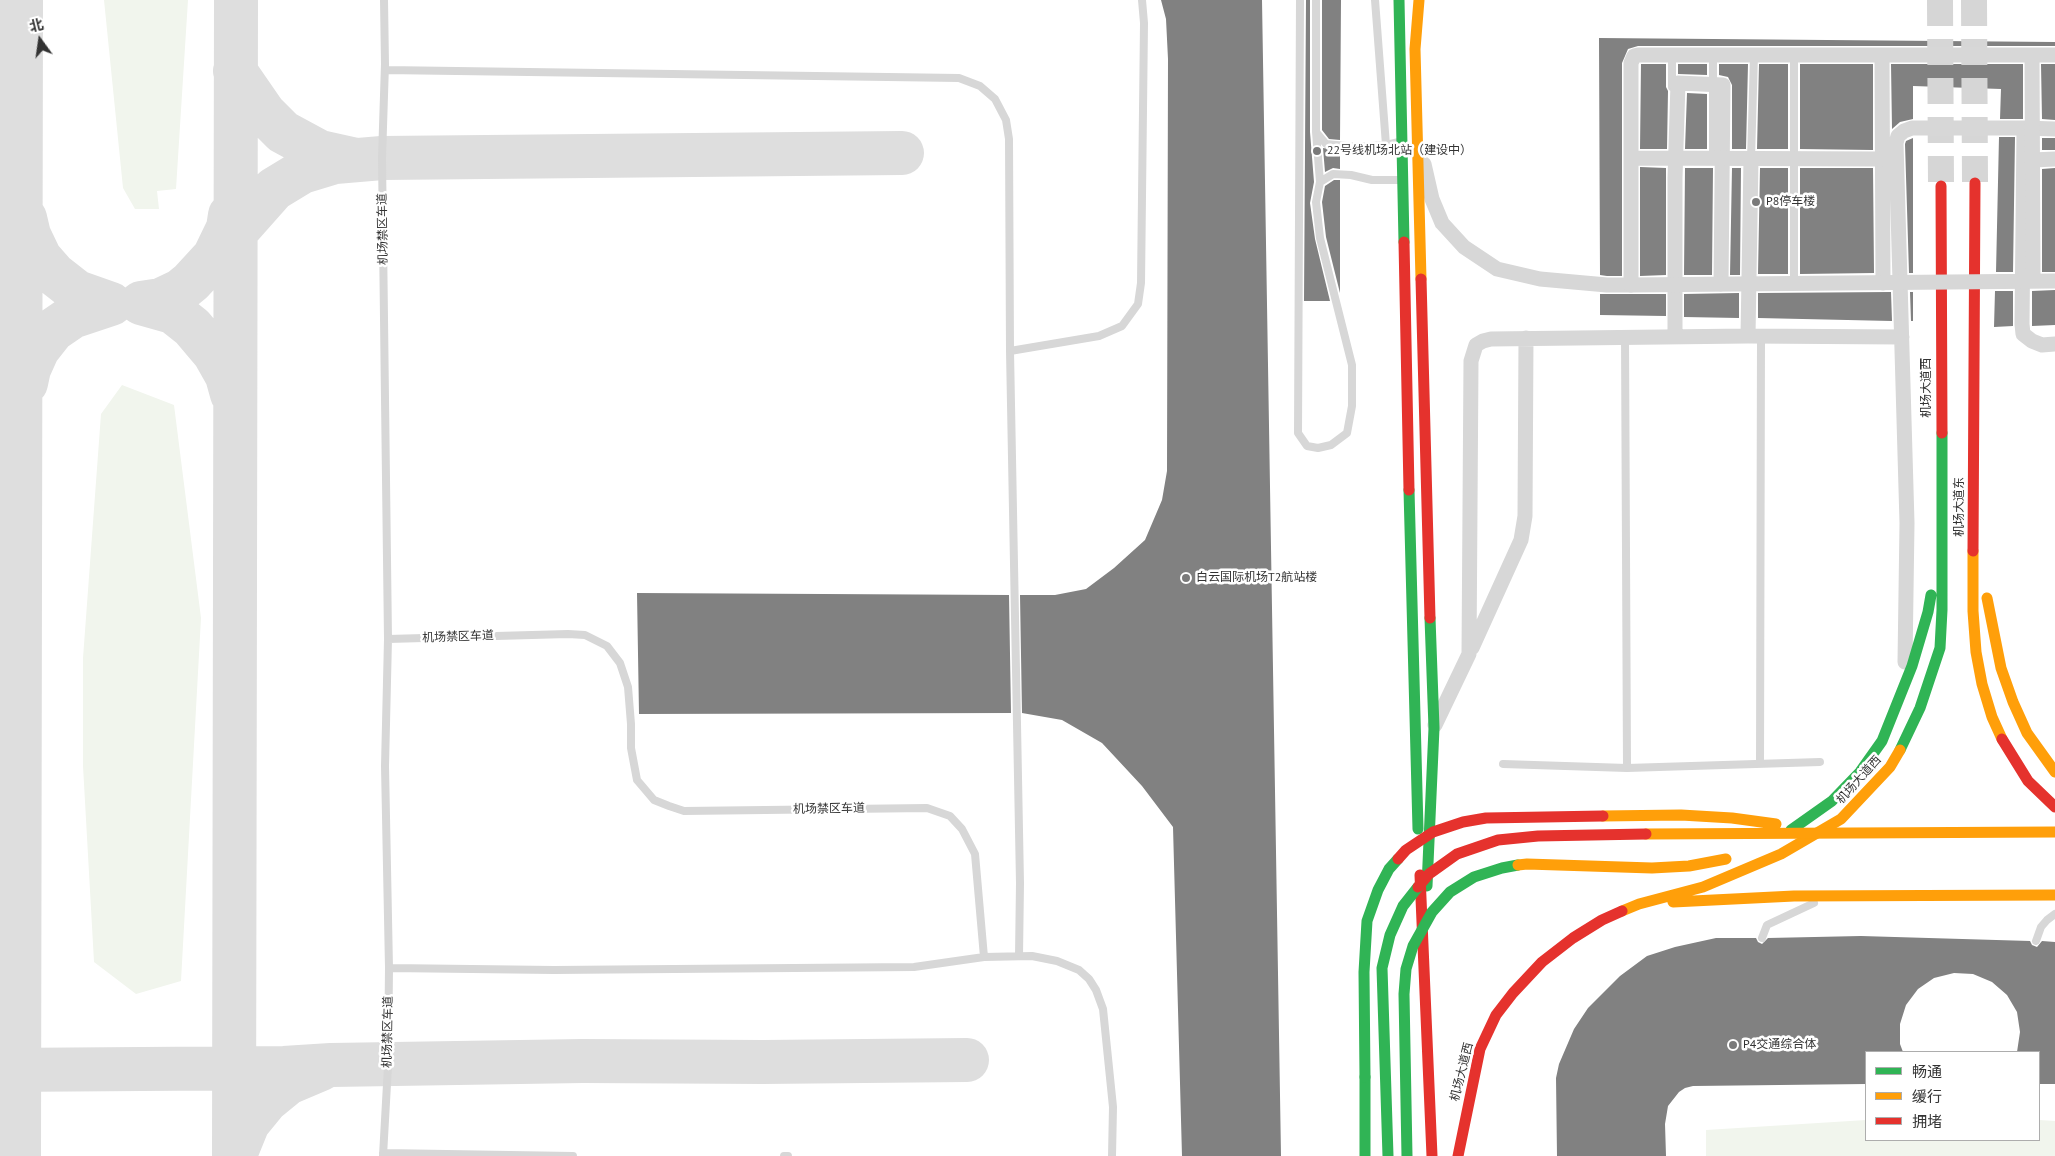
<!DOCTYPE html>
<html>
<head>
<meta charset="utf-8">
<style>
  body { margin:0 }
  #map { position:relative; width:2055px; height:1156px; overflow:hidden; background:#fff; font-family:"PT Sans","Noto Sans SC",sans-serif }
  canvas { display:block }
  .legend { position:absolute; left:1865px; top:1051px; width:175px; height:90px; box-sizing:border-box; background:#fff; border:1px solid #adadad; margin:0; padding:6px 9px; list-style:none; font-size:15px; color:#333 }
  .legend li { display:flex; align-items:center; gap:10px; height:25px }
  .legend b { width:25px; border:1px solid #adadad }
  .north { position:absolute; left:15px; top:15px; width:50px; height:50px; -webkit-text-stroke:4px #fff; paint-order:stroke; rotate:346deg; font-size:14px; font-weight:700; line-height:20px; text-align:center; color:#333 }
  .north::after { content:''; display:block; margin:auto; width:18px; height:22px; background:#333; clip-path:polygon(50% 0,100% 100%,50% 72%,0 100%) }
</style>
</head>
<body>
<div id="map">
<canvas width="2055" height="1156"></canvas>
<ul class="legend">
<li><b style="height:6px;background:#30b455"></b>畅通</li>
<li><b style="height:6px;background:#ff9f0a"></b>缓行</li>
<li><b style="height:6px;background:#e5322d"></b>拥堵</li>
</ul>
<div class="north">北</div>
</div>
<script>
const ctx = document.querySelector('canvas').getContext('2d');
ctx.lineJoin = 'round';
function fill(path, color) { ctx.fillStyle = color; ctx.fill(path, 'evenodd'); }
const toPath = rows => new Path2D(rows.map(r => 'M' + r).join(''));
function strokePath(path, color, width, dash) { ctx.strokeStyle = color; ctx.lineWidth = width; ctx.lineCap = dash ? 'butt' : 'round'; ctx.setLineDash(dash || []); ctx.stroke(path); }
function label(font, color, halo, rows, align = 'center') {
  ctx.font = font + ' "PT Sans","Noto Sans SC",sans-serif'; ctx.lineWidth = 5; ctx.setLineDash([]); ctx.textBaseline = 'middle'; ctx.strokeStyle = halo; ctx.fillStyle = color; for (const [text, x, y, turn = 0] of rows) {
    ctx.save(); ctx.translate(x, y); ctx.rotate((+turn || 0) * Math.PI / 180); ctx.textAlign = isNaN(turn) ? turn : align; if (halo) ctx.strokeText(text, 0, 0); ctx.fillText(text, 0, 0); ctx.restore();
  }
}
fill(toPath([
  [104,0,188,0,176,189,157,191,159,209,135,209,123,188],
  [122,385,174,405,201,618,181,981,136,994,94,962,83,766,83,658,101,414],
  [1866,1120,1866,1140,2039,1140,2039,1120,2055,1121,2055,1156,1706,1156,1706,1130]
]), '#f1f5ed');
strokePath(toPath([
  [235,71,264,113,283,132,320,152,356,160],
  [230,215,228,228,214,257,191,282,180,291,161,300,141,303,173,312,192,327,214,353,227,376,232,394],
  [25,218,29,235,40,258,54,274,77,292,111,304,72,317,53,330,38,349,29,369,26,383],
  [227,242,274,189,302,172,335,162,382,158,902,153],
  [0,1070,284,1068,331,1065,583,1061,763,1062,967,1060],
  [235,1155,248,1123,266,1101,288,1083,321,1069],
  [19,1156,21,0],
  [234,1156,236,0]
]), '#dedede', 44);
fill(toPath([
  [1161,0,1262,0,1281,1156,1182,1156,1173,827,1142,786,1102,743,1062,720,1022,713,1020,595,1055,595,1086,589,1114,568,1145,540,1162,500,1167,471,1168,59,1166,19],
  [1306,0,1310,0,1310,132,1314,182,1310,203,1315,239,1330,301,1304,301],
  [1322,0,1341,0,1340,140,1329,139,1322,130],
  [1599,38,2055,42,2055,46,1638,46,1628,49,1622,63,1622,276,1607,276,1600,275],
  [1641,64,1666,64,1666,87,1668,91,1667,149,1640,149],
  [1678,64,1707,64,1707,75,1678,74],
  [1719,64,1748,64,1746,149,1732,149,1732,85,1728,77,1719,75],
  [1759,64,1788,64,1788,149,1757,149],
  [1800,64,1873,64,1873,150,1800,149],
  [1891,64,2023,64,2023,119,2000,119,2001,89,1913,86,1913,119,1900,122,1892,129],
  [2041,64,2055,64,2055,120,2042,119],
  [1687,93,1707,94,1707,149,1685,149],
  [1999,137,2015,137,2013,272,1996,272],
  [1913,138,1913,273,1909,273,1905,144,1906,141],
  [2042,138,2055,138,2055,150,2042,150],
  [1323,148,1340,151,1340,169,1333,168,1325,172],
  [1640,167,1666,168,1666,275,1640,276],
  [1685,168,1713,168,1712,275,1684,275],
  [1732,168,1741,168,1740,275,1730,275],
  [1760,168,1788,168,1788,274,1758,274],
  [1800,168,1873,168,1874,273,1800,274],
  [2055,168,2055,272,2042,272,2042,169],
  [1334,180,1340,180,1340,293,1326,237,1322,202,1325,186],
  [2055,290,2055,325,2032,326,2032,291],
  [1995,291,2013,291,2013,326,1994,327],
  [1891,292,1892,321,1758,318,1758,293],
  [1910,292,1913,292,1913,321,1911,321],
  [1739,293,1739,318,1684,317,1684,294],
  [1600,294,1666,294,1666,316,1600,315],
  [637,593,1009,595,1011,713,639,714],
  [1861,936,2030,941,2032,945,2037,947,2042,941,2055,942,2055,1084,2039,1084,2039,1052,2017,1052,2020,1032,2017,1012,2007,995,1992,982,1973,974,1954,973,1934,978,1918,989,1906,1005,1900,1024,1900,1044,1903,1052,1866,1052,1866,1084,1693,1086,1685,1088,1679,1092,1668,1106,1665,1124,1666,1156,1557,1156,1556,1078,1559,1064,1574,1029,1588,1008,1620,976,1647,956,1675,947,1716,938,1756,938,1758,942,1762,944,1768,938]
]), '#818181');
strokePath(toPath([
  [1940,0,1941,186],
  [1974,0,1975,183]
]), '#d6d6d6', 26, [26, 13]);
strokePath(toPath([
  [1300,0,1298,433,1307,446,1318,448,1331,445,1347,433,1352,406,1352,365,1320,238,1316,202,1320,182,1333,174,1351,175,1372,180,1400,180],
  [1316,0,1316,132,1326,144,1358,147,1386,145,1399,142],
  [1375,0,1386,145],
  [1794,56,1794,283],
  [385,70,959,78,980,86,995,99,1006,120,1009,139,1010,351,1020,883,1019,956],
  [1672,87,1672,54],
  [1316,132,1320,182],
  [1751,159,1754,55],
  [1010,351,1099,336,1122,326,1138,304,1141,283,1144,23,1142,0],
  [388,639,568,634,585,635,607,646,620,663,628,687,631,724,631,748,637,780,654,800,669,806,684,811,927,808,950,816,962,829,975,854,984,957,1032,956,1057,961,1079,970,1089,979,1096,990,1103,1009,1113,1107,1112,1156],
  [1503,764,1627,768,1625,337],
  [1760,764,1761,336],
  [1627,768,1820,762],
  [1762,938,1767,925,1814,903],
  [2036,941,2041,927,2047,920,2055,914],
  [389,968,554,970,914,967,984,957],
  [383,1153,573,1156],
  [383,1156,388,1066,389,968,385,766,388,639,382,158,385,64,384,0],
  [784,1156,788,1156]
]), '#d7d7d7', 8);
strokePath(toPath([
  [1882,56,1883,283],
  [2024,128,2055,129],
  [2033,160,2055,159],
  [1424,164,1432,199,1442,223,1464,247,1497,269,1540,279,1607,285,1631,285],
  [1748,336,1751,159],
  [1675,337,1675,178,1678,83,1723,85,1721,284],
  [1472,648,1521,540,1525,516,1526,338],
  [1905,662,1907,523,1896,143,1898,136,1904,131,1912,128,2024,128,2022,324,2023,334,2032,341,2042,345,2055,344],
  [1435,725,1469,654,1471,361,1476,345,1483,341,1491,339,1748,336,1902,337]
]), '#d7d7d7', 15);
strokePath(toPath([
  [1409,490,1418,829],
  [1900,750,1920,708,1940,648,1942,610,1942,433],
  [1791,830,1832,801,1860,772,1882,741,1912,666,1928,612,1931,595],
  [1427,886,1434,728,1430,618],
  [1365,1077,1365,1156]
]), '#30b455', 11);
strokePath(toPath([
  [1419,0,1415,49,1421,279],
  [1973,551,1973,611,1976,652,1982,684,1992,717,2002,739],
  [1987,598,2001,668,2013,702,2027,733,2055,772],
  [1673,902,1794,896,2055,895],
  [1622,911,1639,904,1703,887,1781,854,1841,819,1890,767,1900,750]
]), '#ff9f0a', 11);
strokePath(toPath([
  [1941,186,1942,433],
  [1421,279,1430,618],
  [1973,551,1975,183],
  [2002,739,2028,781,2055,807],
  [1420,875,1432,1156],
  [1458,1156,1480,1049,1496,1015,1513,993,1542,962,1573,938,1602,920,1622,911]
]), '#e5322d', 11);
strokePath(toPath([
  [1713,158,1713,55]
]), '#d7d7d7', 8);
strokePath(toPath([
  [2032,55,2033,281],
  [2055,55,1638,55,1634,56,1631,63,1631,285,2055,281],
  [1631,158,1882,159]
]), '#d7d7d7', 15);
strokePath(toPath([
  [1399,0,1404,242],
  [1365,1077,1364,972,1367,921,1378,890,1389,869,1398,859],
  [1388,1156,1382,968,1390,935,1403,906,1418,887],
  [1407,1156,1404,994,1406,969,1413,946,1432,912,1450,892,1474,877,1502,868,1518,865]
]), '#30b455', 11);
strokePath(toPath([
  [1603,816,1681,815,1732,818,1776,824],
  [1646,834,2055,832],
  [1518,865,1527,864,1652,868,1689,866,1726,859]
]), '#ff9f0a', 11);
strokePath(toPath([
  [1404,242,1409,490],
  [1398,859,1406,850,1433,832,1463,822,1486,818,1603,816],
  [1418,887,1429,874,1457,854,1498,840,1538,836,1646,834]
]), '#e5322d', 11);
for (const [x, y, r, color] of [
  [1317,151,5,"#7a7a7a"],
  [1756,202,5,"#7a7a7a"],
  [1186,578,5,"#7a7a7a"],
  [1733,1045,5,"#7a7a7a"]
]) { const dot = new Path2D(); dot.arc(x, y, r, 0, 2 * Math.PI); ctx.fillStyle = color; ctx.fill(dot); strokePath(dot, '#fff', 2); }
label('12px', '#333', '#fff', [
  ["22号线机场北站（建设中）",1327,151],
  ["P8停车楼",1766,202],
  ["白云国际机场T2航站楼",1196,578],
  ["P4交通综合体",1743,1045]
], 'left');
label('12px', '#333', '#fff', [
  ["机场禁区车道",383,229,-91],
  ["机场大道西",1927,388,-90],
  ["机场大道东",1960,507,-90],
  ["机场禁区车道",458,637,-2],
  ["机场大道西",1859,780,-48],
  ["机场禁区车道",829,809,-1],
  ["机场禁区车道",388,1032,-89],
  ["机场大道西",1462,1072,-76]
]);
</script>
</body>
</html>
